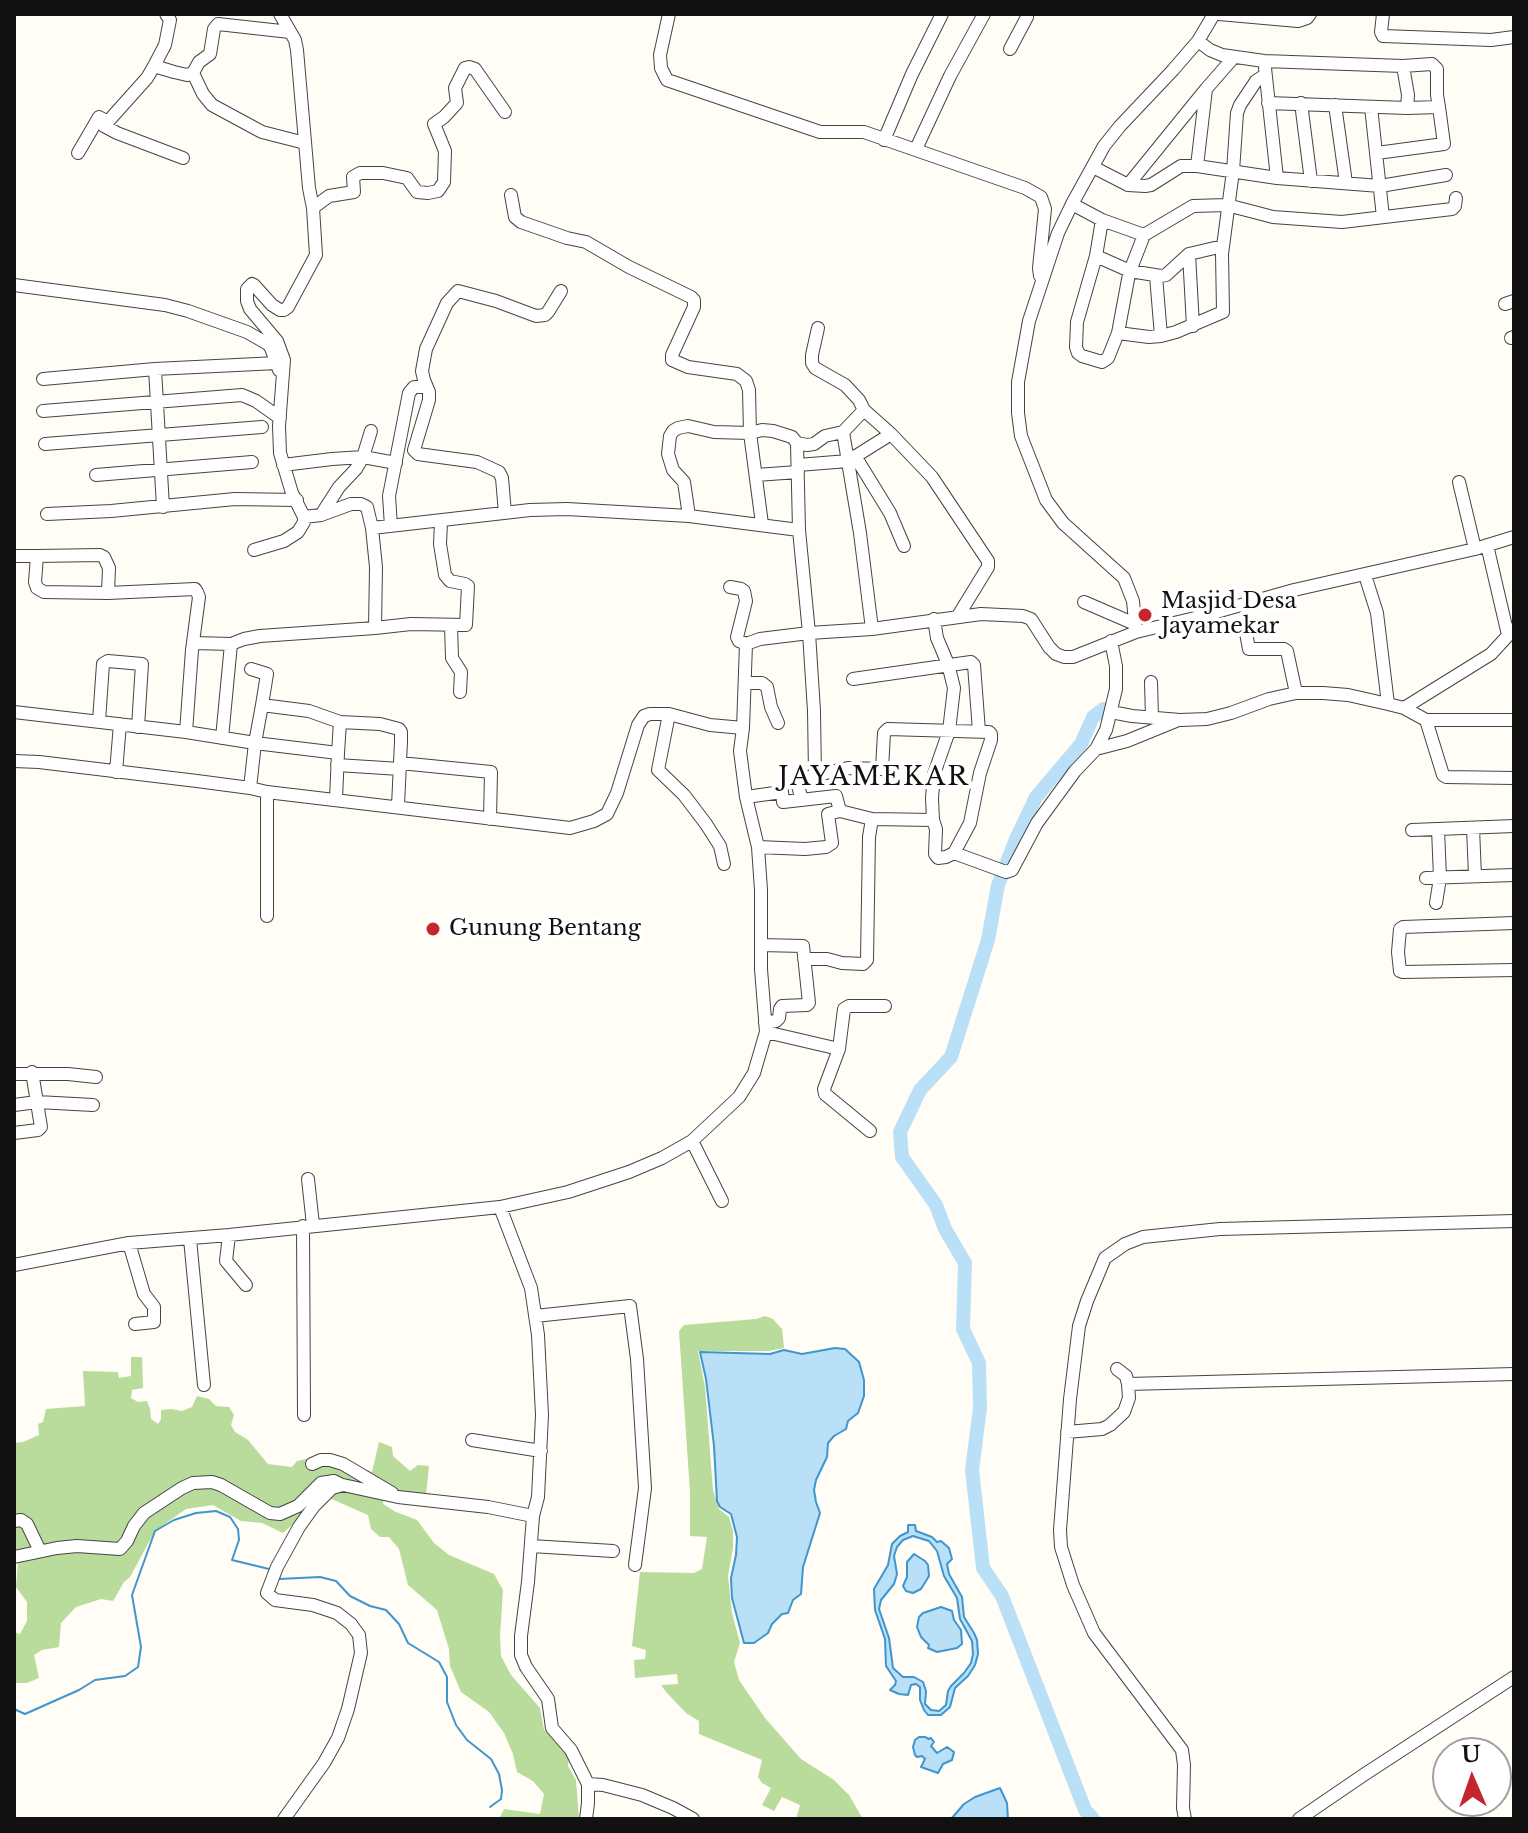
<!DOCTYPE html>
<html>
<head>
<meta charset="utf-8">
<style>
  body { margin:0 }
  #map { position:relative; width:1528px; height:1833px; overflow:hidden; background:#fffdf5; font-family:"Libre Baskerville",serif }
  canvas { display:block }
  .frame { position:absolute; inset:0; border:16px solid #111; pointer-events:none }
  .north { position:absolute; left:1432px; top:1737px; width:80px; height:80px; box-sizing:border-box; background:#fff; border:2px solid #a0a0a0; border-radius:50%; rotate:358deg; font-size:22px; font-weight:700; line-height:32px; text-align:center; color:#111 }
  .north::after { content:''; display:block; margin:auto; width:28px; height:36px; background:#c4262e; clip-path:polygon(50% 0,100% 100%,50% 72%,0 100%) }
</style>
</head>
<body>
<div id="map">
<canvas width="1528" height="1833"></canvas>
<div class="frame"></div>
<div class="north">U</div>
</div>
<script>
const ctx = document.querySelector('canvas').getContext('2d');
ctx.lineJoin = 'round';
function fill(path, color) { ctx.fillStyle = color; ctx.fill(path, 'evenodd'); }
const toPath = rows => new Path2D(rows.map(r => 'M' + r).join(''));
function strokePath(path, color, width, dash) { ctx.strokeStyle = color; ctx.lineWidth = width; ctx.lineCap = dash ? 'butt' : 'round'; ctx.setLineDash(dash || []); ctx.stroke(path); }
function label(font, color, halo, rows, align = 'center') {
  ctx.font = font + ' "Libre Baskerville",serif'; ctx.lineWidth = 8; ctx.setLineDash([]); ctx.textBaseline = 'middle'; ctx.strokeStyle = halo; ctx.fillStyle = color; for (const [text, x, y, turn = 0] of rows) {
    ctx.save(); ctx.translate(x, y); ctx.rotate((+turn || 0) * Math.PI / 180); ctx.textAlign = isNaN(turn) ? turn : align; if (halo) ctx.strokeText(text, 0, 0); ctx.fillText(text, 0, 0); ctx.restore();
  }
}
fill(toPath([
  [765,1316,773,1319,782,1329,784,1348,769,1351,698,1351,705,1387,713,1490,719,1509,729,1517,733,1531,733,1548,728,1576,732,1613,740,1643,734,1662,739,1680,765,1718,801,1759,834,1780,849,1795,863,1819,796,1819,800,1805,782,1797,774,1811,762,1805,771,1788,762,1783,758,1777,762,1760,699,1734,699,1721,686,1713,666,1692,661,1685,678,1684,677,1674,635,1678,634,1660,645,1659,646,1650,632,1646,640,1572,694,1573,702,1569,707,1537,690,1536,690,1492,679,1331,684,1325,756,1319],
  [131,1357,142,1357,143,1388,132,1390,131,1398,138,1402,147,1401,150,1409,151,1419,158,1424,161,1419,161,1410,171,1409,182,1411,192,1407,197,1396,209,1399,216,1406,229,1407,234,1415,231,1425,235,1432,248,1440,268,1464,292,1467,297,1461,306,1459,321,1462,338,1458,372,1472,379,1442,392,1447,393,1456,410,1471,418,1465,429,1466,425,1504,384,1498,383,1504,396,1512,417,1520,434,1543,449,1555,494,1574,503,1590,500,1636,501,1656,511,1675,540,1708,544,1730,564,1748,569,1757,568,1766,576,1780,579,1819,499,1819,504,1809,540,1814,544,1794,533,1781,517,1772,513,1754,504,1733,489,1712,461,1692,450,1666,449,1649,437,1610,408,1585,399,1549,389,1537,380,1537,371,1529,368,1515,325,1496,283,1533,262,1523,241,1521,213,1505,186,1509,155,1531,130,1577,124,1582,113,1601,101,1599,76,1607,61,1623,59,1647,42,1650,34,1655,39,1678,27,1683,14,1683,14,1632,20,1634,27,1621,27,1602,16,1587,18,1563,14,1556,14,1443,23,1442,39,1435,38,1424,43,1422,46,1409,85,1406,83,1371,118,1372,119,1378,131,1376]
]), '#b9dc9c');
const water = toPath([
  [835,1348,845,1349,859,1362,864,1380,864,1396,858,1413,848,1421,846,1429,834,1436,828,1443,827,1457,816,1480,814,1490,816,1502,820,1513,803,1567,801,1594,793,1600,788,1613,782,1614,772,1624,768,1633,754,1643,744,1643,732,1598,731,1578,736,1555,737,1537,731,1514,720,1507,717,1501,714,1446,706,1379,700,1352,770,1354,784,1350,802,1354,835,1348],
  [908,1525,915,1525,916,1531,932,1537,937,1542,941,1541,949,1548,952,1559,947,1564,949,1574,962,1597,964,1617,974,1633,977,1640,978,1654,975,1665,968,1676,955,1688,950,1707,941,1715,928,1715,924,1710,920,1700,920,1687,916,1684,911,1685,908,1695,899,1694,890,1690,895,1685,896,1681,886,1666,885,1639,875,1610,874,1589,888,1565,892,1544,900,1536,908,1532,908,1525],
  [913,1536,929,1541,937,1551,944,1576,957,1598,960,1619,972,1641,973,1654,971,1663,964,1673,951,1686,948,1691,946,1705,939,1711,931,1710,925,1704,926,1691,923,1682,914,1677,903,1677,893,1668,889,1638,879,1609,881,1600,894,1584,897,1574,894,1556,897,1547,903,1540,913,1536],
  [914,1554,925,1561,928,1565,929,1576,921,1589,913,1593,906,1591,903,1586,907,1577,907,1562,914,1554],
  [941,1607,952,1611,954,1620,961,1630,962,1644,957,1648,937,1652,928,1648,929,1645,921,1637,917,1627,919,1617,923,1613,941,1607],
  [919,1737,925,1737,929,1739,931,1738,934,1742,931,1746,937,1753,947,1747,954,1752,952,1760,943,1764,938,1773,921,1767,925,1759,922,1756,917,1757,915,1755,913,1747,915,1740,919,1737],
  [1000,1788,1007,1803,1008,1819,951,1819,964,1804,975,1797,1000,1788]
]);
fill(water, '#b9e0f7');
strokePath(water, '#3f96cf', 2);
strokePath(toPath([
  [279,1579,320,1577,336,1581,350,1596,370,1606,386,1610,399,1624,408,1643,439,1662,447,1677,447,1702,456,1725,467,1740,491,1759,499,1774,502,1790,501,1799,490,1807],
  [14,1709,25,1714,79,1690,95,1680,125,1676,138,1667,141,1647,132,1595,155,1531,174,1520,196,1513,216,1511,230,1517,238,1529,239,1540,232,1560,269,1569]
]), '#3f96cf', 2);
strokePath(toPath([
  [1093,1819,1085,1810,1002,1596,983,1568,972,1470,980,1408,979,1363,963,1329,965,1263,945,1229,936,1205,902,1157,900,1132,920,1090,951,1057,988,940,998,885,1016,839,1036,797,1081,744,1093,717,1104,709,1108,709]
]), '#b9e0f7', 14);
const minor = toPath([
  [166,14,170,20,165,45,154,66,147,78,104,126,117,133,183,158],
  [669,14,660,55,661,68,667,80,820,132,864,132,1025,188,1041,197,1045,209,1039,268,1040,276],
  [1219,14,1298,21,1307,18,1310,14],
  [1383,14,1381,32,1383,36,1491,40,1514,37],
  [1198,41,1210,50,1222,55,1264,61,1403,66,1432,64,1437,69,1437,95,1439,107],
  [1010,49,1027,17,1027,14],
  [154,66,174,72,187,75,193,73,199,62,210,54,214,29,218,24,290,32],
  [1265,68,1277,178],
  [193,73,203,94,212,105,262,132,305,143],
  [1268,103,1407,108,1408,95,1403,66],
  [1301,103,1311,181],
  [1335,105,1346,183],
  [1371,107,1383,217],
  [884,140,912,74,942,14],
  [916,149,950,76,984,14],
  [78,153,99,117,108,122],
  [1377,153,1444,144,1439,107,1407,108],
  [1197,166,1206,89,1234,57],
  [1093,167,1128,185,1145,186,1151,185,1181,166,1197,166,1277,178,1380,186,1446,175],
  [1128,185,1206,89],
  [511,195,515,217,521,222,567,238,586,242,629,267,691,297,694,300,694,307,672,355,672,360,688,367,737,374,746,381,749,390,750,433,714,432,688,426,678,428,673,431,670,436,668,454,673,470,684,482,689,516],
  [1072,204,1102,220],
  [313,208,329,196,354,192,353,177,360,173,383,173,407,178,417,192,428,193,438,191,444,182,445,151,434,124,444,117,457,103,455,88,465,68,469,67,475,69,505,112],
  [1223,246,1189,254,1166,275,1161,276,1130,271,1096,256,1077,322,1076,347,1078,353,1082,356,1102,362,1108,358,1118,333,1129,274,1130,271,1144,235,1193,206,1227,205,1273,217,1342,222,1452,209,1455,206,1456,198],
  [1189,254,1193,326],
  [1096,256,1102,220,1144,235],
  [1156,276,1161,336],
  [14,285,165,305,188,311,247,332,268,344,271,348,279,370],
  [1505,304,1514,301],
  [818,328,812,355,812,363,815,368,845,385,859,400,864,410,843,432],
  [1118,333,1149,337,1161,336,1176,332,1223,312,1222,254,1233,171,1237,113,1240,105,1256,81,1265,75],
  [1511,338,1514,337],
  [155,369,163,507],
  [43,379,155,369,277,363],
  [864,410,891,434,932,477,988,561,988,567,958,616],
  [43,411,242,395,256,401,280,418],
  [45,444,262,427],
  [855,456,890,513,904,546],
  [283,465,332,459,363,457,396,463],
  [798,465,848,461,891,434],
  [96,475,252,462],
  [756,475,798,472],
  [1459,482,1475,549],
  [505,513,502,478,499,472,477,462,425,455,418,454,414,450,429,400,429,392,424,380,422,371,426,349,447,303,458,291,496,301,536,316,545,315,548,312,561,291],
  [47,514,111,511,235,499,297,500],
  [321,515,339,487,356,469,363,457,371,431],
  [304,517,321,515,351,504,361,504,367,507,372,528,376,567,375,628],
  [762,524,750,433,762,430,773,431,792,437,797,443],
  [391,526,389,496,409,393,414,387,426,387],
  [372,528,530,510,567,509,689,516,799,530,809,633,814,711,815,774],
  [799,530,797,443,807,445,814,444,825,436,843,432,860,533,872,629],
  [1487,545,1508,635],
  [254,550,284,541,298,532,304,522,304,517,292,493,280,453,279,426,284,360,277,341,250,309,247,301,247,289,252,284,254,285,272,305,280,310,284,310,288,307,316,255,313,208,309,188,297,50,295,40,280,14],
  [14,556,37,556,35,582,37,588,44,592,108,593,195,589,197,592,199,597,192,650,186,732],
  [37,556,100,555,104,557,109,568,108,593],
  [1365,575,1377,613,1388,704],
  [730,587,741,589,744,591,746,601,737,637,739,641,746,644],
  [1084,602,1135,624],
  [934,619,937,638,948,664,954,688,949,731,934,774,932,798,933,820,936,829,935,854,938,858,946,857,954,853,1006,872,1012,870,1037,823,1075,771,1096,749,1106,730,1116,689,1116,666,1111,641],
  [451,625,452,658,461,672,460,692],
  [1136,632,1133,601,1124,578,1063,523,1046,500,1021,436,1018,413,1018,382,1029,321,1058,233,1072,204,1104,146,1120,126,1173,70,1198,41,1214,14],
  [1246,633,1249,649,1284,649,1287,651,1296,693],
  [194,643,231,644,244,639,260,636,375,628,411,624,466,625,468,586,465,584,450,581,445,575,440,544,441,522],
  [746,644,760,639,809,633,872,629,981,614,1023,616,1031,619,1049,647,1056,654,1064,657,1073,657,1136,632,1195,618,1294,590,1475,549,1514,537],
  [251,669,267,674,262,705],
  [853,679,971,662,974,665,979,731],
  [1151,682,1152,717],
  [745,683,762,683,767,687,771,707,778,723],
  [1404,708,1491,654,1514,629],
  [14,712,186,732,255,743,250,788],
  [1111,712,1132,716,1180,720,1207,719,1231,713,1269,699,1296,693,1323,693,1348,695,1388,704,1404,708,1426,720,1514,720],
  [669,714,658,770,684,795,706,824,720,846,724,864],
  [1426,720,1443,775,1446,777,1514,778],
  [99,721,103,664,108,661,142,664,138,727],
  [222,738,231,644],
  [1096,749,1127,741,1176,721],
  [338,753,340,722],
  [14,761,39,762,197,781,250,788,267,792,570,828,594,821,607,814,617,793,638,725,644,716,650,714,669,714,710,725,743,728],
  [400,763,491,772,490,819],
  [337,765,400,769],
  [116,772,120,724],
  [267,792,267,916],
  [746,797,782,792,783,802,836,796,840,811,872,819,933,820],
  [336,799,338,753,255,743,262,705,309,711,340,722,380,724,399,729,401,732,401,741,398,806],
  [802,800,798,786,800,779,848,768,882,769,884,733,888,729,989,732,991,734,991,740,980,773,970,823,954,853],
  [1473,828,1475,876],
  [1412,830,1514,826],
  [758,847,805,849,826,847,832,843,828,814,840,811],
  [1426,878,1514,875],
  [1436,903,1440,878,1438,829],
  [1514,923,1403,927,1400,929,1398,952,1400,971,1403,972,1514,970],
  [761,945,803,946,809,1003,807,1005,782,1006,780,1009,779,1018,776,1021,765,1023],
  [804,959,827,959,842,963,863,964,867,960,869,837,872,819],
  [766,1032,839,1049,824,1089,825,1094,870,1131],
  [839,1049,844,1009,849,1006,885,1006],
  [14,1074,68,1074,96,1077],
  [14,1105,37,1102,93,1105],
  [14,1133,38,1130,41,1127,32,1072],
  [692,1141,722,1201],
  [308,1179,313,1225],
  [500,1207,531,1288,538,1335,542,1415,538,1497,533,1516,528,1582,521,1636,521,1655,526,1667,548,1699,552,1728,571,1750,588,1784,588,1803,586,1819],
  [303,1226,304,1415],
  [229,1235,226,1261,246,1285],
  [190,1239,204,1385],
  [129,1243,144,1294,154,1307,154,1322,135,1324],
  [14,1265,129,1243,229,1235,500,1207,568,1192,629,1172,662,1158,692,1141,739,1097,754,1073,766,1032,761,969,761,890,758,847,746,797,740,751,743,728,746,644],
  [535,1316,630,1306,637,1359,645,1488,635,1565],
  [1128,1384,1514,1374],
  [1067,1432,1102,1429,1110,1425,1124,1412,1129,1398,1128,1384,1126,1376,1117,1369],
  [472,1440,541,1451],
  [312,1464,321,1460,330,1460,343,1464,392,1493],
  [14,1521,21,1520,27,1524,40,1551],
  [531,1546,613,1551],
  [14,1557,57,1548,77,1546,120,1549,127,1541,134,1526,144,1513,182,1488,193,1483,212,1482,221,1485,270,1513,280,1514,298,1506,321,1483,334,1481,340,1484],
  [588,1784,603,1785,642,1795,673,1808,693,1819],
  [284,1819,324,1763,338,1738,348,1709,361,1653,359,1635,351,1624,337,1613,313,1605,275,1600,267,1593,277,1567,299,1527,314,1506,332,1488,343,1485,398,1497,488,1507,533,1516],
  [1185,1819,1183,1808,1184,1765,1182,1750,1094,1633,1073,1585,1061,1547,1060,1530,1070,1399,1079,1326,1087,1301,1105,1258,1125,1244,1143,1237,1220,1229,1514,1221],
  [1299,1819,1365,1774,1514,1677]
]);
strokePath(minor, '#444', 14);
strokePath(minor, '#fff', 12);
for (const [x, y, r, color] of [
  [1145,615,8,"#c4262e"],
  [433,929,8,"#c4262e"]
]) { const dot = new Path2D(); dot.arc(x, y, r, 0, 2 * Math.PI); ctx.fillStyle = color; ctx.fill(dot); strokePath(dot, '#fff', 3); }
label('22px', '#111', '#fff', [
  ["Masjid Desa",1161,602],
  ["Jayamekar",1161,627],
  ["Gunung Bentang",449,929]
], 'left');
ctx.letterSpacing = '2px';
label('26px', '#111', '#fff', [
  ["JAYAMEKAR",874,778]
]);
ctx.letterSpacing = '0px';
</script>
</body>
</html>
